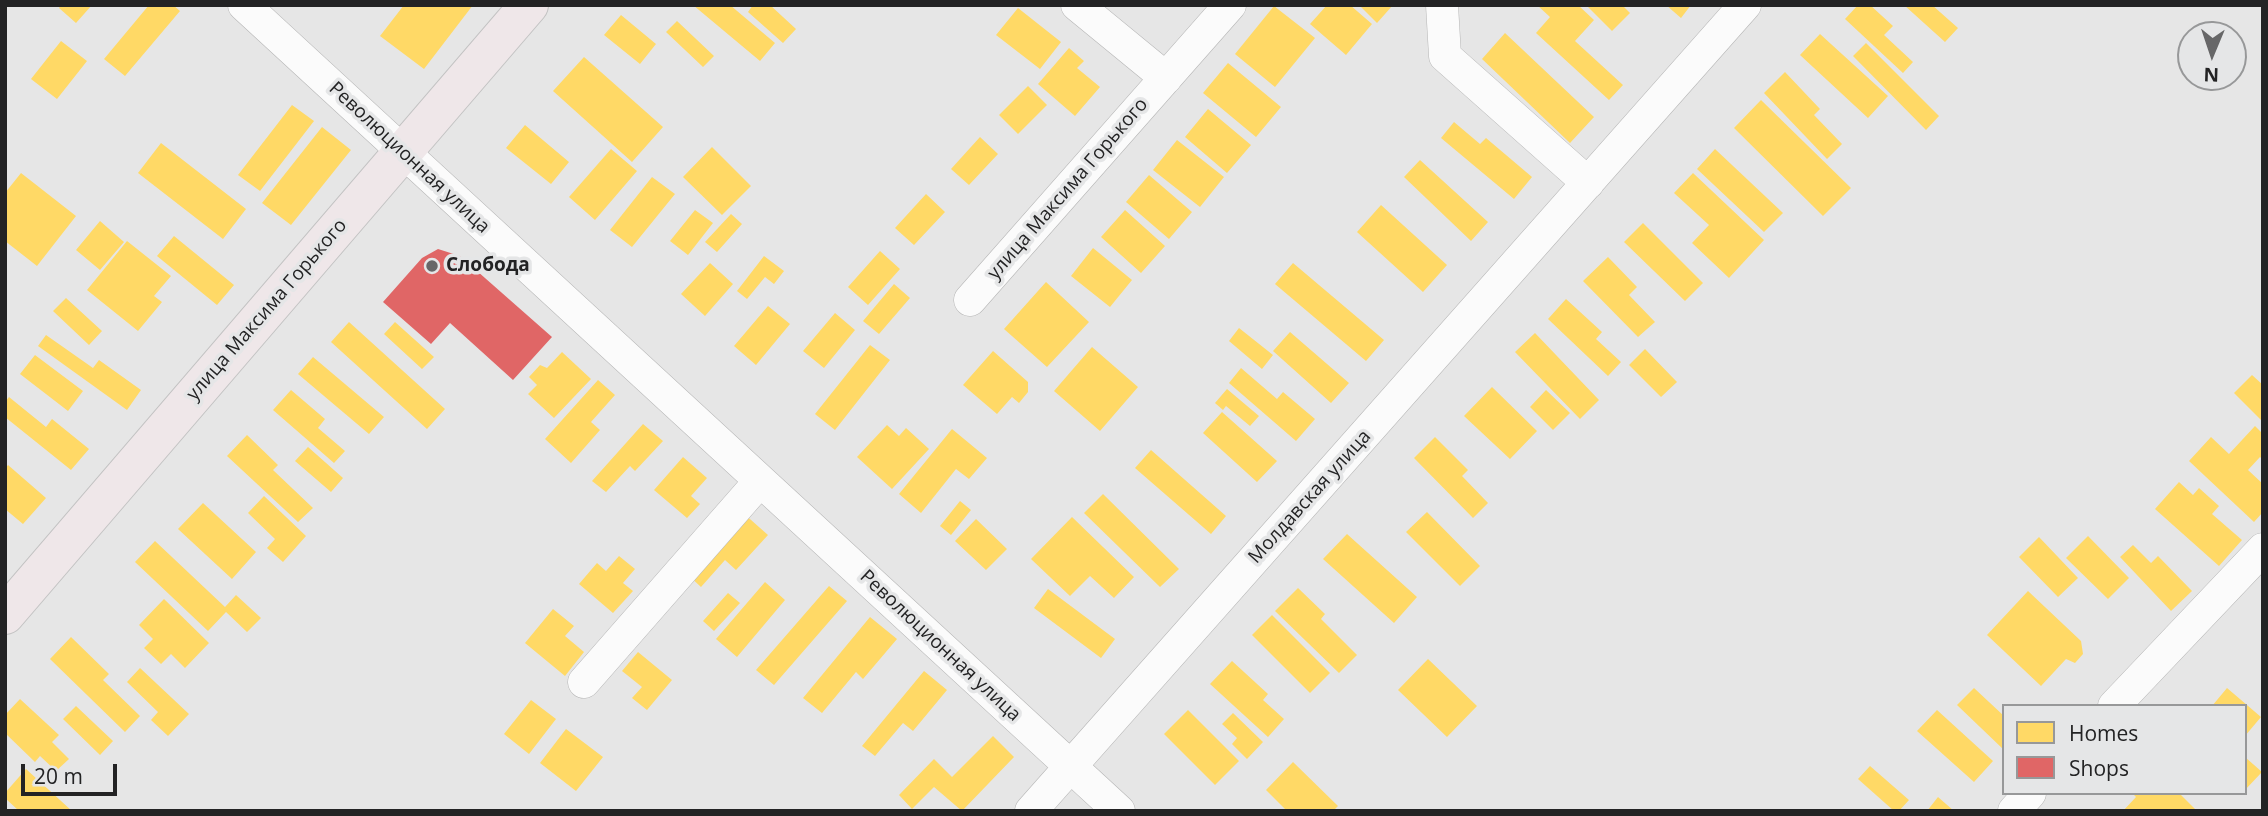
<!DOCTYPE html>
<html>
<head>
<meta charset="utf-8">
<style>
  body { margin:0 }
  #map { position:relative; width:2268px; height:816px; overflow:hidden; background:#e6e6e6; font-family:"Open Sans",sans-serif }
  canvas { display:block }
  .frame { position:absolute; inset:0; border:7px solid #232324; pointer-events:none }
  .legend { position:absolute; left:2002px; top:704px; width:245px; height:91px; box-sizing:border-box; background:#e5e6e7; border:2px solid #979899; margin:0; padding:9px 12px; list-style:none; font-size:21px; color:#232324 }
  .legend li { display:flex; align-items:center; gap:14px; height:35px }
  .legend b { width:35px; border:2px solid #979899 }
  .north { position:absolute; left:2177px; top:21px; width:70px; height:70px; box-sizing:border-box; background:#e5e6e7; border:2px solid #979899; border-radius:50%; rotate:182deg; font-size:19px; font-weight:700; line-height:28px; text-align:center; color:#232324 }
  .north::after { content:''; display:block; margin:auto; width:24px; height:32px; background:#676768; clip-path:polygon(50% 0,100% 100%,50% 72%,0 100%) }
  .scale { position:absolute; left:21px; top:764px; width:96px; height:32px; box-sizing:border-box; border:4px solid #232324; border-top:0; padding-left:9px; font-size:21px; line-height:24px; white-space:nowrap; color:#232324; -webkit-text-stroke:5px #e5e6e7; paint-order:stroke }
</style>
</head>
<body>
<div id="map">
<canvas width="2268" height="816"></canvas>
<div class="frame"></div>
<ul class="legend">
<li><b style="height:19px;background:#ffd966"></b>Homes</li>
<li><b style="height:19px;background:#e06666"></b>Shops</li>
</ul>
<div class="north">N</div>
<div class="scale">20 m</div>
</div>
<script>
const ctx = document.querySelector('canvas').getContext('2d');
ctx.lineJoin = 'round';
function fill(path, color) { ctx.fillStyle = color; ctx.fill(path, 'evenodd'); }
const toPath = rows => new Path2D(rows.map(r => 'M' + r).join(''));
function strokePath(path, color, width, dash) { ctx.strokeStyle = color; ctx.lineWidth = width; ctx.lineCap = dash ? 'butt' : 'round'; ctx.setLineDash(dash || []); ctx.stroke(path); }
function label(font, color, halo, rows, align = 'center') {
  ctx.font = font + ' "Open Sans",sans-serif'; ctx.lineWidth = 7; ctx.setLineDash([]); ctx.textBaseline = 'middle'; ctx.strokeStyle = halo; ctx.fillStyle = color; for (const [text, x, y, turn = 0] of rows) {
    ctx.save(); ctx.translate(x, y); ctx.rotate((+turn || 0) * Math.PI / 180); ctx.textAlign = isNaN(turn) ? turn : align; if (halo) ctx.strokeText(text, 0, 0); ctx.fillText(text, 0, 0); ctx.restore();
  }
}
fill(toPath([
  [61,5,92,5,76,23,59,8],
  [149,5,173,5,180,11,125,76,104,59],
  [404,5,473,5,424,69,380,36],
  [693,5,730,5,775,43,760,61],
  [753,5,770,5,796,29,783,43,748,12],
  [1327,5,1350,5,1372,24,1346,55,1310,24],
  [1359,5,1393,5,1377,23],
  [1537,5,1578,5,1594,20,1575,41,1623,85,1609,100,1536,33,1550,17],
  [1586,5,1622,5,1630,13,1612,31],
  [1666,5,1691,5,1681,18],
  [1858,5,1870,5,1893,26,1884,35,1913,62,1903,73,1845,19],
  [1904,5,1932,5,1958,28,1945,42],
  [1274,6,1315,38,1275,87,1235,54],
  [1018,8,1061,42,1040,69,996,35],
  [621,15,656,44,640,64,604,35],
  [677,21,714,56,703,67,666,32],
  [1505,33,1594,117,1570,143,1482,59],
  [1820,34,1888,96,1868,118,1800,55],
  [61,41,87,61,57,99,31,79],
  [1866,43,1939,116,1926,130,1853,56],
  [1069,48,1084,61,1077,68,1100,87,1075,116,1038,84],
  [584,57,663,127,632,162,553,91],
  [1228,63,1281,107,1256,137,1203,93],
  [1785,72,1820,109,1814,115,1842,144,1827,159,1764,93],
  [1028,86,1047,105,1018,134,999,115],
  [1761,100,1851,188,1823,216,1734,128],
  [292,105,314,121,260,191,238,175],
  [1208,109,1251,145,1227,173,1185,137],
  [1454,122,1480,144,1486,138,1532,177,1514,199,1441,138],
  [525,125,569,162,551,184,506,148],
  [322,127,351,150,291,225,262,203],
  [980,137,998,154,969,185,951,169],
  [1177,140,1224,177,1200,207,1153,170],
  [161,143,246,209,223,239,138,173],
  [712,147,751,186,722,215,683,177],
  [611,149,637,171,595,220,569,197],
  [1715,149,1783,213,1764,232,1697,169],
  [1420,160,1488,222,1471,241,1404,177],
  [21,173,76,216,37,266,5,241,5,193],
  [1693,173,1764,240,1729,278,1692,243,1709,225,1674,193],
  [1149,175,1192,212,1169,239,1126,202],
  [652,177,675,194,632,247,610,230],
  [926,194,945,212,914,245,895,228],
  [1381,205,1447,265,1423,292,1357,232],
  [695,210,713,223,688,255,670,241],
  [1125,210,1165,246,1141,273,1101,237],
  [731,214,742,224,717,252,705,242],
  [100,221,124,242,100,270,76,250],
  [1643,223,1703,283,1685,301,1624,242],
  [174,236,234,285,217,305,157,256],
  [127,241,171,276,154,296,162,302,138,331,87,290],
  [1093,248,1132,280,1110,307,1071,276],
  [880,251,900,269,868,305,848,287],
  [764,256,784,271,774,284,765,277,747,299,737,291],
  [1608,257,1637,287,1629,295,1655,322,1638,337,1583,281],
  [710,263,733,284,705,316,681,294],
  [1293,263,1384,340,1366,361,1275,284],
  [1046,282,1089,322,1047,367,1004,329],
  [894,284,910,298,879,334,863,321],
  [66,298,102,331,89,345,53,311],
  [1566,299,1602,332,1596,339,1621,362,1608,376,1548,319],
  [768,306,790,324,756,365,734,346],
  [835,313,855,330,824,368,803,351],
  [349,322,445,409,427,429,331,342],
  [395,322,434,357,422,369,384,334],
  [1239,328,1273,355,1262,369,1229,341],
  [1290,332,1349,383,1331,403,1273,351],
  [1535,333,1599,400,1580,419,1515,352],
  [46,335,93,368,99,360,141,390,127,410,38,346],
  [870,345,890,360,835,430,815,414],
  [1092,347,1138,387,1100,431,1054,391],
  [1645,349,1677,382,1661,397,1629,365],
  [993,351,1028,382,1028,392,1019,403,1012,397,997,414,963,385],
  [562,352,591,379,554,418,528,394,537,385,529,377,540,365,547,368],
  [35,355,83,391,68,411,20,374],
  [313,357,384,417,369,434,298,374],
  [1241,368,1277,399,1283,392,1315,419,1296,441,1229,383],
  [2252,375,2263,385,2263,422,2234,393],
  [598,380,615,395,591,422,600,430,571,463,545,439],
  [1492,387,1537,431,1510,459,1464,416],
  [1227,389,1259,416,1250,426,1226,406,1223,410,1215,403],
  [291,390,325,419,318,428,345,451,334,463,273,410],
  [1546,390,1570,413,1553,430,1530,407],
  [9,397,46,427,52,419,89,449,71,470,5,417,5,402],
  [1222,412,1277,461,1257,482,1203,433],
  [643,424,663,441,635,471,630,466,606,492,592,481],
  [887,425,899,436,906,428,929,449,892,489,857,457],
  [2255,426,2263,434,2263,460,2260,457,2248,470,2263,484,2263,512,2254,522,2189,461,2211,437,2229,454],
  [952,429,987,458,969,479,956,469,921,513,899,494],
  [247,435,278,465,273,470,313,508,298,522,227,456],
  [1435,437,1468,470,1462,476,1488,503,1473,518,1414,458],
  [308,447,343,478,331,492,295,461],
  [1151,450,1226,516,1211,534,1135,468],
  [683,457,707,478,691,496,700,504,687,518,654,490],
  [8,465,46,498,23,524,5,509,5,469],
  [2179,482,2193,495,2199,488,2219,506,2212,514,2242,540,2219,566,2155,509],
  [1103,494,1179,569,1160,587,1084,513],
  [264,496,306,536,283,562,267,548,275,539,248,513],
  [960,501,971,510,951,535,940,526],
  [203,503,256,552,232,579,178,529],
  [742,512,768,535,736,570,725,560,701,587,687,574],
  [1427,512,1480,566,1460,586,1406,532],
  [1072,517,1134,577,1114,598,1090,576,1070,596,1031,559],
  [976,519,1007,549,986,570,955,541],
  [1347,534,1417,597,1394,623,1323,559],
  [2088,536,2129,578,2108,599,2066,558],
  [2039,537,2078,578,2058,597,2019,557],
  [155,541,225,607,236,595,261,618,247,632,226,612,208,631,135,562],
  [2133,545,2151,563,2158,556,2192,591,2171,611,2120,557],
  [619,556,635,569,623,583,633,591,613,613,579,584,597,563,606,571],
  [765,582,785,600,737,657,716,639],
  [829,586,847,601,774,685,756,670],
  [1298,588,1325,614,1321,619,1357,655,1339,673,1275,611],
  [1048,589,1115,639,1101,658,1034,608],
  [2028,591,2081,641,2083,654,2075,663,2066,659,2041,686,1987,635],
  [728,593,740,603,714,631,703,621],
  [164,599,209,643,185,668,171,654,161,664,144,648,153,639,139,625],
  [553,609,574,626,565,636,584,652,565,676,525,643],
  [1272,615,1330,673,1310,693,1252,635],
  [870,617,897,639,863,679,856,672,822,713,803,698],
  [71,637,109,674,103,680,140,716,125,732,50,659],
  [638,652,672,680,647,710,632,698,642,687,622,671],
  [1428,659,1477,706,1447,737,1398,690],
  [1232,661,1268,694,1263,700,1284,719,1268,737,1210,684],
  [140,668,189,714,168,736,151,720,158,712,127,682],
  [924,671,947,690,913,731,903,723,875,756,862,746],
  [1974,688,2004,716,2004,750,1957,705],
  [2227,688,2261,717,2245,736,2245,706,2212,706],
  [20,699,59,735,52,742,69,759,56,771,40,756,35,762,5,733,5,715],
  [531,700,556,719,529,754,504,734],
  [76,706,113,741,100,755,63,719],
  [1188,710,1239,761,1215,785,1164,734],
  [1937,710,1993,761,1974,782,1917,731],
  [1233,713,1263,742,1247,759,1232,744,1237,738,1222,724],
  [566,729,603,757,576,791,540,763],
  [993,736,1014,757,962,811,934,787,912,809,899,795,934,759,952,777],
  [2245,757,2262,772,2245,790],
  [1293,762,1338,806,1333,811,1287,811,1266,790],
  [1870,766,1909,800,1899,811,1894,811,1858,779],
  [26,769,72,811,19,811,5,798,5,793],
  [2132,793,2179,793,2197,811,2123,811,2136,797],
  [1938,797,1954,811,1927,811]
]), '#ffd966');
fill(toPath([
  [438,249,460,256,552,337,513,380,450,323,431,344,383,302,422,258]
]), '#e06666');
const minor = toPath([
  [244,5,1119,811],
  [1077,5,1166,78],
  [1442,5,1445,56,1588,183],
  [970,300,1230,5],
  [584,682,760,481],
  [2114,706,2263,549],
  [1031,811,1745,5],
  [2014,811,2030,793]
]);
const major = toPath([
  [5,615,529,5]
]);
strokePath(minor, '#b5b5b5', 33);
strokePath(major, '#c2c2c2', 40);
strokePath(minor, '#fbfbfb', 32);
strokePath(major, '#efe7e9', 38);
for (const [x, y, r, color] of [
  [432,266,7,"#676768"]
]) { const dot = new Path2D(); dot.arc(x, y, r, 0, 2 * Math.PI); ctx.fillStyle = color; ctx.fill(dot); strokePath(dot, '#e5e6e7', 2.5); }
label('19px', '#232324', '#e5e6e7', [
  ["Революционная улица",409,158,43],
  ["улица Максима Горького",1068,189,-49],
  ["улица Максима Горького",267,310,-49],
  ["Молдавская улица",1310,497,-48],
  ["Революционная улица",940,646,43]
]);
label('bold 19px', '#232324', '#e5e6e7', [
  ["Слобода",446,266]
], 'left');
</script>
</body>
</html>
